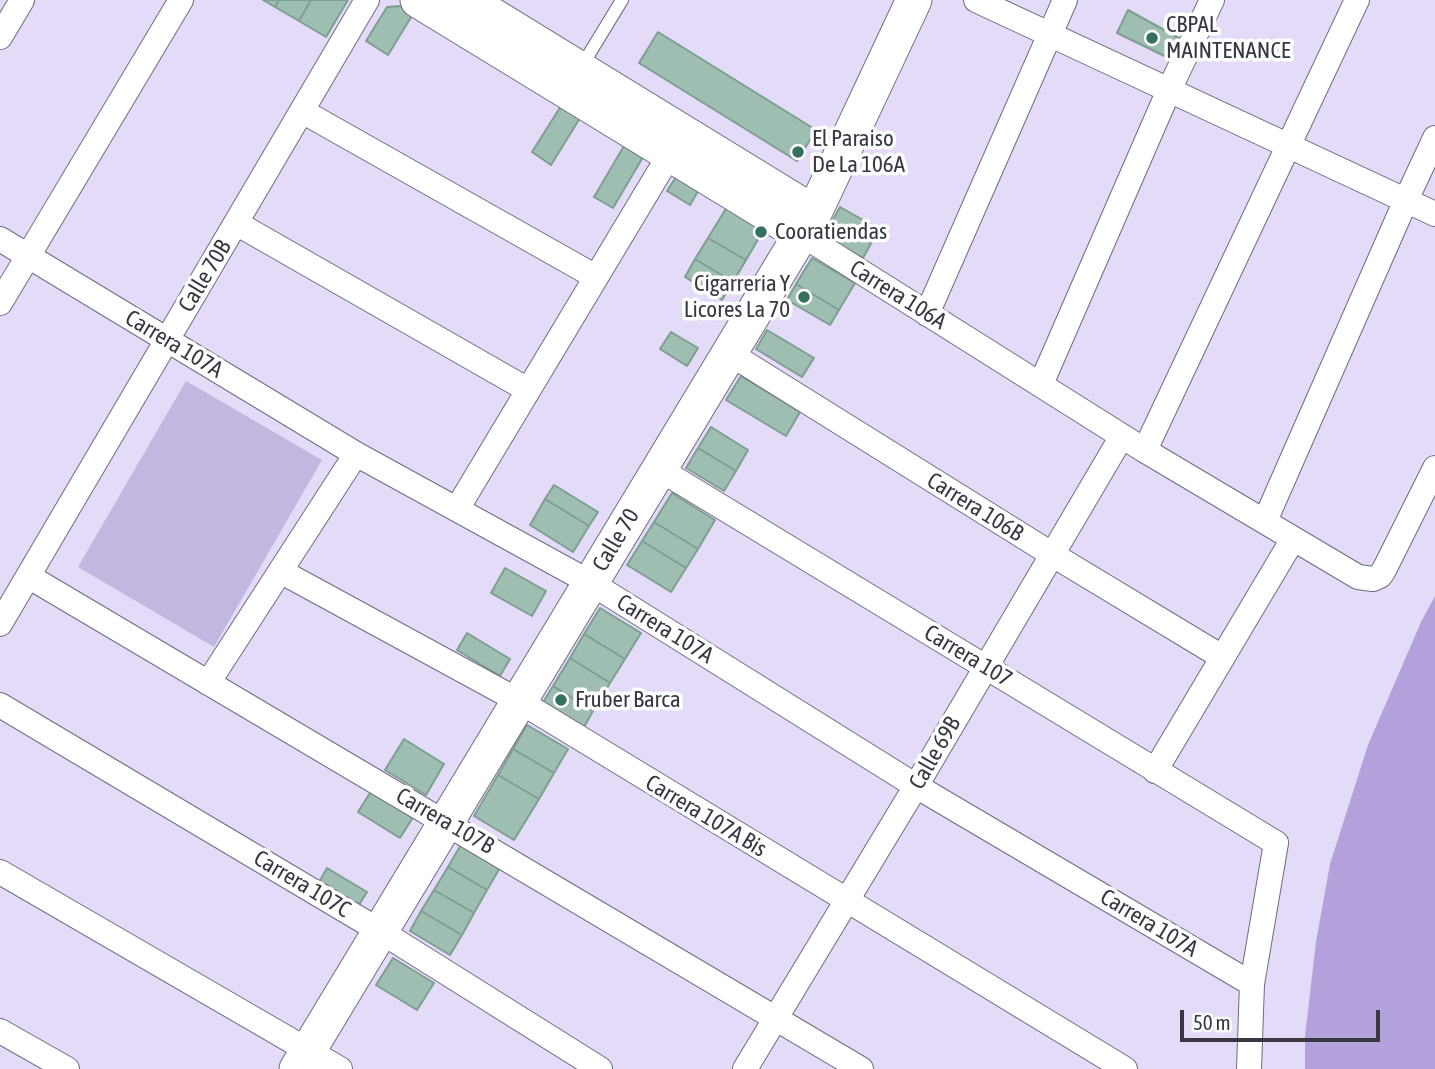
<!DOCTYPE html>
<html>
<head>
<meta charset="utf-8">
<style>
  body { margin:0 }
  #map { position:relative; width:1435px; height:1069px; overflow:hidden; background:#e3dbf7; font-family:"Asap Condensed",sans-serif }
  canvas { display:block }
  .scale { position:absolute; left:1180px; top:1010px; width:200px; height:32px; box-sizing:border-box; border:4px solid #3a3742; border-top:0; padding-left:9px; font-size:21px; line-height:24px; white-space:nowrap; color:#3a3742; -webkit-text-stroke:5px #fff; paint-order:stroke }
</style>
</head>
<body>
<div id="map">
<canvas width="1435" height="1069"></canvas>
<div class="scale">50 m</div>
</div>
<script>
const ctx = document.querySelector('canvas').getContext('2d');
ctx.lineJoin = 'round';
function fill(path, color) { ctx.fillStyle = color; ctx.fill(path, 'evenodd'); }
const toPath = rows => new Path2D(rows.map(r => 'M' + r).join(''));
function strokePath(path, color, width, dash) { ctx.strokeStyle = color; ctx.lineWidth = width; ctx.lineCap = dash ? 'butt' : 'round'; ctx.setLineDash(dash || []); ctx.stroke(path); }
function label(font, color, halo, rows, align = 'center') {
  ctx.font = font + ' "Asap Condensed",sans-serif'; ctx.lineWidth = 7; ctx.setLineDash([]); ctx.textBaseline = 'middle'; ctx.strokeStyle = halo; ctx.fillStyle = color; for (const [text, x, y, turn = 0] of rows) {
    ctx.save(); ctx.translate(x, y); ctx.rotate((+turn || 0) * Math.PI / 180); ctx.textAlign = isNaN(turn) ? turn : align; if (halo) ctx.strokeText(text, 0, 0); ctx.fillText(text, 0, 0); ctx.restore();
  }
}
fill(toPath([
  [186,381,322,460,214,647,78,567]
]), '#c2b7de');
fill(toPath([
  [1435,596,1435,1069,1305,1069,1305,1036,1316,942,1330,864,1368,745,1421,622]
]), '#b3a1dc');
const building = toPath([
  [263,0,279,0,275,7,263,0],
  [279,0,311,0,299,21,275,7,279,0],
  [311,0,348,0,326,37,299,21,311,0],
  [400,6,413,14,388,55,366,41,387,7,400,6],
  [1128,10,1186,42,1177,62,1117,33,1128,10],
  [658,32,816,130,797,161,639,63,658,32],
  [561,106,580,118,551,165,532,152,561,106],
  [624,146,643,157,613,208,594,197,624,146],
  [678,174,700,188,690,205,667,191,678,174],
  [727,207,764,229,746,260,708,238,727,207],
  [840,207,879,229,863,258,824,236,840,207],
  [708,238,746,260,733,282,695,259,708,238],
  [812,258,855,283,839,310,796,284,812,258],
  [695,259,733,282,722,300,685,277,695,259],
  [796,284,839,310,830,325,787,300,796,284],
  [767,330,814,358,802,377,756,349,767,330],
  [671,332,698,348,687,366,660,349,671,332],
  [741,376,800,412,786,436,726,400,741,376],
  [711,427,748,450,736,471,698,448,711,427],
  [698,448,736,471,724,491,686,468,698,448],
  [554,485,598,512,589,526,545,499,554,485],
  [672,493,715,520,698,549,654,522,672,493],
  [545,499,589,526,573,552,530,525,545,499],
  [654,522,698,549,686,568,642,541,654,522],
  [642,541,686,568,671,592,627,565,642,541],
  [505,568,546,591,532,616,491,593,505,568],
  [600,608,641,633,625,659,584,634,600,608],
  [467,633,510,659,500,676,457,650,467,633],
  [584,634,625,659,610,683,570,658,584,634],
  [570,658,610,683,593,711,553,686,570,658],
  [553,686,593,711,583,729,542,704,553,686],
  [527,725,568,749,554,773,513,749,527,725],
  [404,739,444,764,426,795,385,770,404,739],
  [513,749,554,773,539,799,498,775,513,749],
  [498,775,539,799,514,840,474,816,498,775],
  [373,788,415,814,400,838,358,812,373,788],
  [462,843,501,866,487,890,448,867,462,843],
  [448,867,487,890,474,913,434,890,448,867],
  [327,868,367,892,357,908,318,884,327,868],
  [434,890,474,913,462,935,421,911,434,890],
  [421,911,462,935,450,955,410,931,421,911],
  [393,958,434,983,417,1010,376,985,393,958]
]);
fill(building, '#9ebeb2');
strokePath(building, '#7f9e92', 2);
const lane = toPath([
  [580,69,622,0]
]);
const street = toPath([
  [976,0,1435,214],
  [0,37,22,0],
  [302,111,596,277],
  [236,223,528,390],
  [801,234,1144,450,1358,577,1373,579,1380,576,1384,570,1435,468],
  [0,239,356,454,591,583,916,786,1252,984],
  [0,303,181,0],
  [927,314,1065,0],
  [729,353,1053,555,1222,657],
  [1041,384,1169,90,1212,0],
  [1145,450,1357,0],
  [659,469,1276,843,1252,984,1249,1069],
  [457,509,670,154],
  [1265,521,1406,200,1435,138],
  [282,572,519,701,1125,1069],
  [28,576,861,1069],
  [0,624,367,0],
  [208,683,356,454],
  [0,705,380,931,600,1069],
  [1155,771,1293,539],
  [0,872,340,1069],
  [0,1031,67,1069],
  [745,1069,916,786,1122,436]
]);
const secondary = toPath([
  [418,0,801,234],
  [467,0,814,213],
  [297,1069,814,213,914,0]
]);
strokePath(lane, '#716a82', 14);
strokePath(street, '#716a82', 26);
strokePath(secondary, '#716a82', 37);
strokePath(lane, '#fff', 12);
strokePath(street, '#fff', 24);
strokePath(secondary, '#fff', 35);
for (const [x, y, r, color] of [
  [1152,38,7,"#33715e"],
  [798,152,7,"#33715e"],
  [761,232,7,"#33715e"],
  [804,297,7,"#33715e"],
  [561,700,7,"#33715e"]
]) { const dot = new Path2D(); dot.arc(x, y, r, 0, 2 * Math.PI); ctx.fillStyle = color; ctx.fill(dot); strokePath(dot, '#fff', 2.5); }
label('23px', '#3a3742', '#fff', [
  ["CBPAL",1166,25],
  ["MAINTENANCE",1166,51],
  ["El Paraiso",812,139],
  ["De La 106A",812,165],
  ["Cooratiendas",775,232],
  ["Cigarreria Y",790,284,"right"],
  ["Licores La 70",790,310,"right"],
  ["Fruber Barca",575,700]
], 'left');
label('23px', '#3a3742', '#fff', [
  ["Calle 70B",205,276,-59],
  ["Carrera 106A",898,295,32],
  ["Carrera 107A",174,344,31],
  ["Carrera 106B",975,507,32],
  ["Calle 70",616,540,-59],
  ["Carrera 107A",665,629,32],
  ["Carrera 107",968,656,31],
  ["Calle 69B",935,753,-60],
  ["Carrera 107A Bis",706,816,31],
  ["Carrera 107B",445,821,30],
  ["Carrera 107C",302,884,31],
  ["Carrera 107A",1149,923,31]
]);
</script>
</body>
</html>
